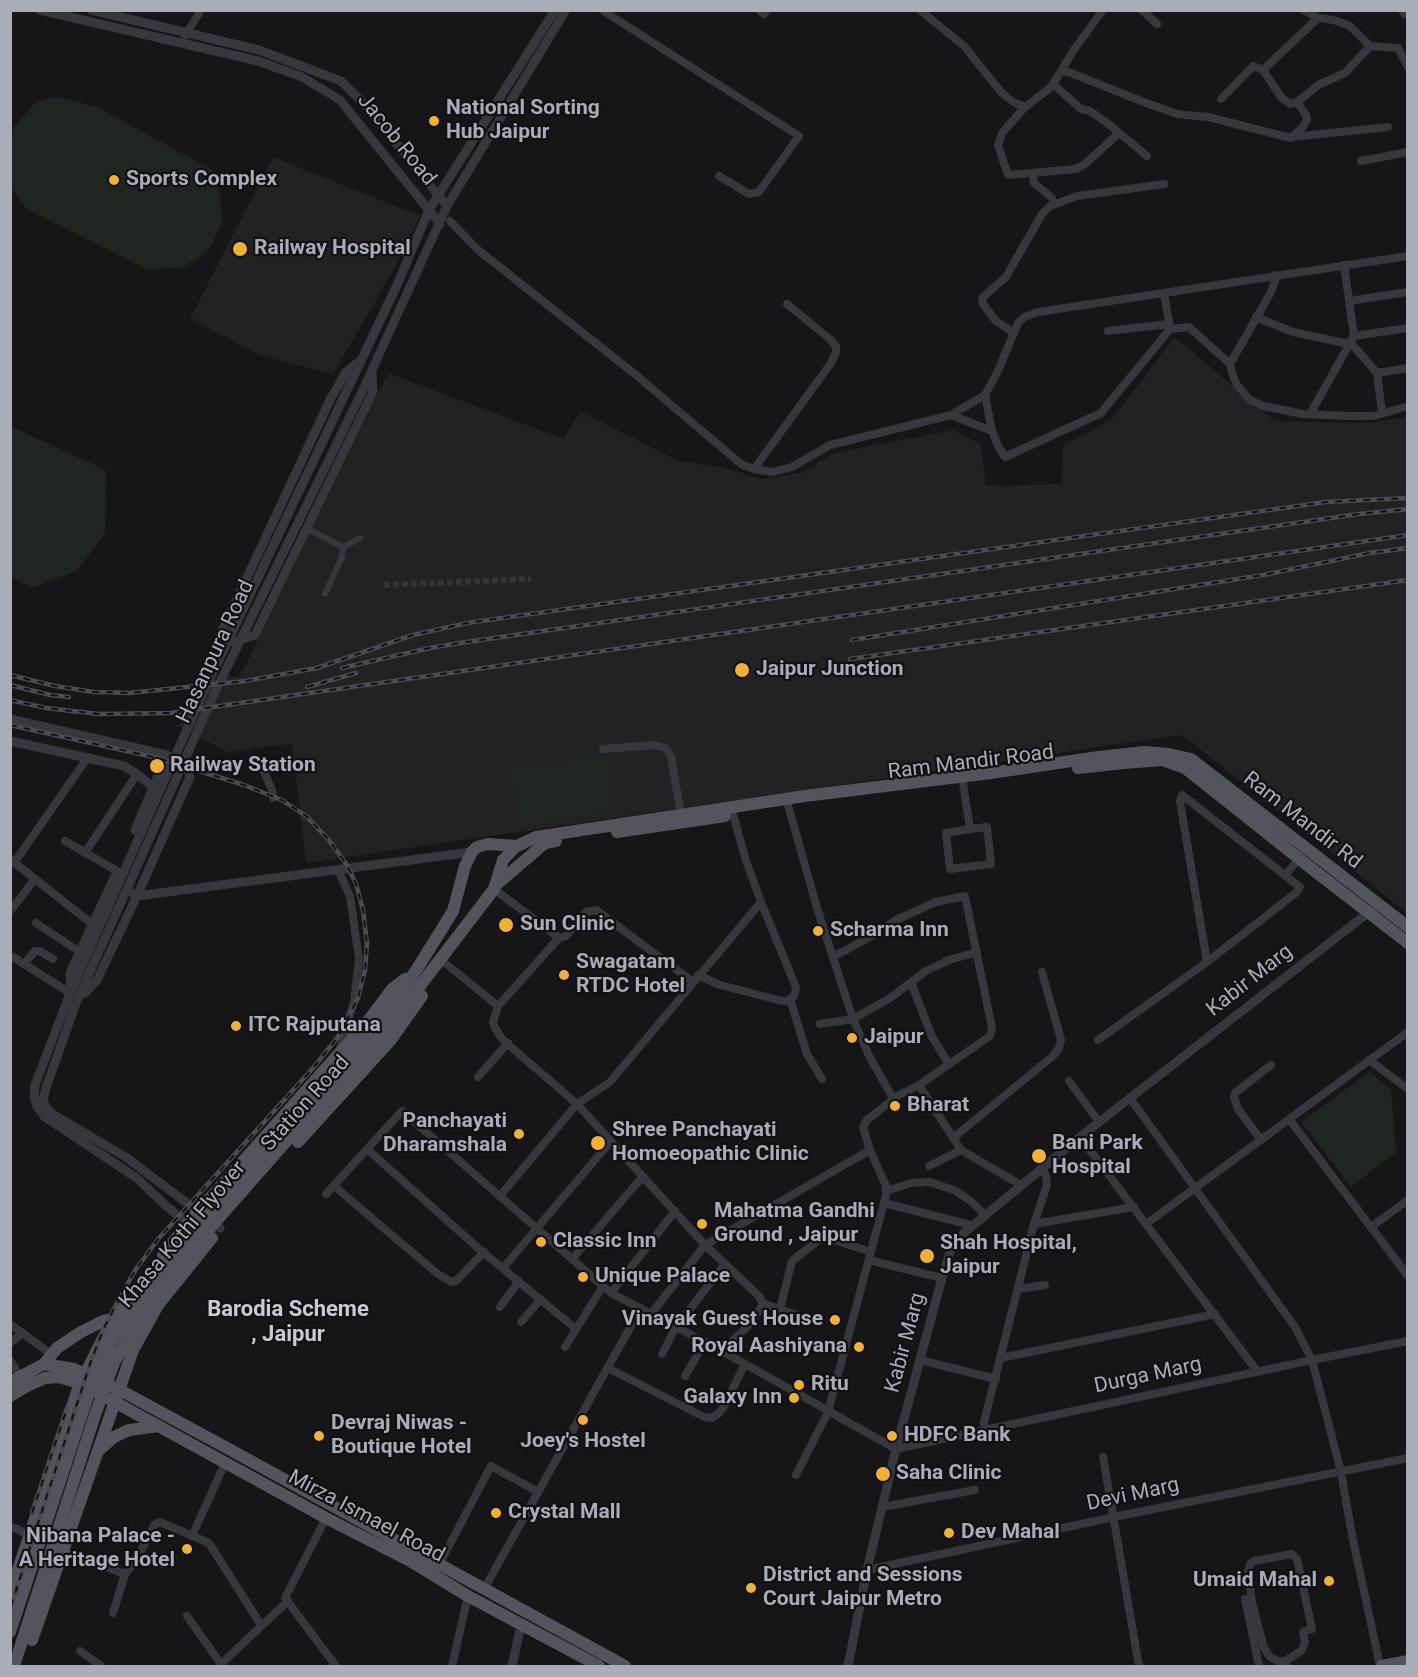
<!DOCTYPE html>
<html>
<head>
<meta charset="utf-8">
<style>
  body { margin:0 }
  #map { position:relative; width:1418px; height:1677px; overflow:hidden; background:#161618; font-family:Roboto,sans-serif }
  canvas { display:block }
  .frame { position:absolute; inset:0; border:12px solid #a8adb8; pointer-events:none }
</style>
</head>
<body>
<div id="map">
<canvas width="1418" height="1677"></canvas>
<div class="frame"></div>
</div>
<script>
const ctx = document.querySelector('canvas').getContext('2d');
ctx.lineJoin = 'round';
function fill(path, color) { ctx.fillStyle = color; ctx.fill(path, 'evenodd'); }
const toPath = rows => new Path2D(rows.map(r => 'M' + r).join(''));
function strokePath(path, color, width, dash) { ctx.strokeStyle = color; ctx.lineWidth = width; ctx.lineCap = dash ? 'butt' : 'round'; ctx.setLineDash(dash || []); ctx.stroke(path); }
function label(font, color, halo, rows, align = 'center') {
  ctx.font = font + ' Roboto,sans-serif'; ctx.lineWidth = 4.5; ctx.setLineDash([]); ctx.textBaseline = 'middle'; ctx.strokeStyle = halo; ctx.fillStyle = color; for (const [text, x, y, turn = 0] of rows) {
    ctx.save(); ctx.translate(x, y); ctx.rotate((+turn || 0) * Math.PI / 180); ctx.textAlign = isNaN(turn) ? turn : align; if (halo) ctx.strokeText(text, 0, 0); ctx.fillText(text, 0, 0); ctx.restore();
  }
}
fill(toPath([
  [273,157,420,216,390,276,333,374,260,355,190,319],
  [1175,337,1274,421,1368,423,1407,417,1407,913,1182,735,306,863,292,744,228,752,179,727,198,682,241,675,388,373,564,439,580,411,679,461,726,468,761,479,803,472,834,453,953,430,981,444,986,486,1062,484,1063,445,1111,420]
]), '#222225');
fill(toPath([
  [57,96,99,108,216,172,223,220,209,250,184,267,149,270,27,209,11,188,11,137,14,127,35,103],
  [10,426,106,470,105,533,78,570,32,588,11,577],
  [608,754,616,812,519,827,510,769],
  [1370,1072,1391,1089,1396,1152,1351,1187,1301,1122]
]), '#1e261f');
strokePath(toPath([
  [384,585,531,579]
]), '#333438', 6, [6, 3]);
strokePath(toPath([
  [306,528,343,547,360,538],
  [325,594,342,557,343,547]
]), '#37383d', 6);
strokePath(toPath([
  [602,10,799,136,759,192,749,194,719,176],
  [759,10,764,14,767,10],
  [920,10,964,46,1001,92,1013,102,1025,107],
  [1142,10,1157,24],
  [1304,10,1318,18,1334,20,1350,26,1370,46,1398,48,1408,67],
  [1402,10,1404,14,1408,12],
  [185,36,201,10],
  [1263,70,1281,97,1290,104,1297,102,1320,84,1345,73,1370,46],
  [1060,73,1073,51,1103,10],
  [1053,84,1081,109,1090,111,1110,125,1147,156],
  [1221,99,1253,66,1263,70,1318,18],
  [1119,133,1085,164,1076,169,1008,175,998,145,1002,133,1025,107,1050,88,1060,73,1066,71,1141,101,1177,114,1208,117,1291,138,1302,128,1307,120,1306,115,1297,102],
  [1292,137,1388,127],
  [1361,161,1408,152],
  [1033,174,1034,183,1052,198],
  [450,221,477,249,636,375,741,464,754,469,773,472,792,467,830,445,951,415,985,395,998,371,1018,323,1024,317,1038,312,1408,256],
  [1344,265,1354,336],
  [1277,275,1271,292,1230,364,1232,373,1237,385,1249,399,1263,406,1303,414,1349,416,1374,416,1408,406],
  [1349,301,1408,292],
  [1256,317,1293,332,1349,344],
  [1170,329,1189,327,1230,364],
  [1108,331,1169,324],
  [1014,333,996,321,983,304,982,298,1006,277,1042,214,1050,206,1077,196,1164,184],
  [1350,342,1377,373],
  [985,395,992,431,998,446,1005,457,1101,413,1170,329,1164,293],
  [1382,413,1377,373,1408,368],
  [1310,414,1354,336,1408,328],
  [951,415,992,431],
  [754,469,831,363,836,352,836,347,832,341,787,304],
  [603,749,655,745,666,748,671,756,681,814],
  [261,765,272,790,273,798],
  [963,783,970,829,987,827,991,864,950,869,946,833,970,829],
  [788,805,817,908,853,1019,870,1058,893,1098,919,1085,990,1036,992,1028,965,896,936,902,896,920,870,937,833,957],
  [65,841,117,871],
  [85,853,137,774],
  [11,860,92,924],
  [14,863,88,757],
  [338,870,350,896,359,959,354,1001,340,1049],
  [1286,874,1299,859],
  [494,889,559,938,566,936,586,912,596,910,693,982],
  [10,911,35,879],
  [36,923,80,952],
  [559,938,498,1006,493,1022,495,1028,503,1040,577,1104,705,1245,760,1297,762,1303,761,1308,746,1328,722,1351],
  [13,957,70,993],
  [440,959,498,1006],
  [24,964,35,951,40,951,53,959],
  [698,975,720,985,782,1001,787,1001,794,996,796,989,795,985,761,902],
  [911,982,932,1037,949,1064],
  [790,999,807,1054,822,1079],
  [820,1024,853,1019,890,998,926,971,949,960,977,952],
  [1098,1040,1207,962,1297,892,1300,887,1182,795,1180,801,1207,962],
  [1369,1060,1408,1089],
  [478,1077,508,1043],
  [1069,1081,1099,1122],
  [919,1085,961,1150,1021,1185],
  [1130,1098,1295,1327,1312,1360,1341,1472,1352,1535,1380,1666],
  [1289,1119,1408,1276],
  [1080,1137,1257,1371],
  [953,1138,1053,1056,1059,1048,1061,1040,1042,972],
  [1261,1140,1238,1109,1234,1097,1235,1093,1271,1065],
  [367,1149,478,1248,576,1329],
  [929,1166,961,1150],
  [334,1186,439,1275,452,1282,456,1281,484,1252],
  [886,1191,911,1183,930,1182,956,1191,972,1202,984,1214],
  [326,1194,402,1111,611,1293,722,1351,896,1449,1312,1360,1408,1341],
  [500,1196,577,1104,610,1082,761,902,746,861,733,814],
  [884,1203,971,1225],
  [1034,1224,1134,1207],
  [1146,1224,1408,1032],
  [1371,1227,1408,1200],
  [572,1259,643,1176],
  [869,1260,942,1278],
  [503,1268,611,1141],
  [1018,1289,1045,1285],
  [611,1293,675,1211],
  [762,1303,797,1315],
  [500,1307,519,1281],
  [780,1309,792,1261,820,1239,831,1239,871,1252],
  [651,1314,705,1245,870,1150],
  [521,1322,541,1299],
  [10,1324,51,1354],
  [10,1343,23,1333],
  [565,1347,603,1286],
  [662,1354,676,1327,725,1264],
  [1001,1358,1215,1314],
  [10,1360,20,1376],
  [920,1360,996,1379],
  [608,1368,704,1417,711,1418,718,1414,723,1408,745,1364],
  [685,1376,705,1342],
  [985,1430,984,1422,1034,1224,1047,1185,1046,1176,1042,1168],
  [1103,1457,1139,1666],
  [796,1475,828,1412,886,1195,886,1186,870,1150,863,1127,867,1120,896,1097],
  [882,1507,975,1490],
  [326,1518,285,1598,336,1666],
  [10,1526,30,1535],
  [192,1536,225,1463],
  [62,1551,125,1574],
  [439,1565,491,1466,538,1492],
  [867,1570,1114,1517,1408,1458],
  [484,1589,641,1308],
  [1245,1599,1259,1666],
  [113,1613,125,1574,137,1559,154,1525,160,1522,209,1543,261,1625],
  [187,1616,221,1664,288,1601],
  [80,1651,101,1666],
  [1285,1661,1278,1661,1270,1657,1264,1648,1252,1602,1248,1572,1250,1564,1254,1561,1292,1554,1297,1559,1312,1629,1303,1632,1305,1643,1301,1651,1285,1661,1287,1666],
  [452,1666,468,1596]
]), '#37383d', 8);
strokePath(toPath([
  [40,10,258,61,302,77,340,100,440,224],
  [91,10,259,50,341,81,365,105,447,206],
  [360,361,346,372,331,398,220,635,234,642,255,635,373,392,372,373],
  [10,719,167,755,181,762,188,770,190,777,137,896,97,980,85,993],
  [10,741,124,766,137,774,154,788],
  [135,830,167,755],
  [132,893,137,896,472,852],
  [71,990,70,973,115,876],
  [191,1226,166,1206,138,1179,45,1117,37,1106,34,1097,35,1085,71,991,200,700,397,285,429,210,555,10],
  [220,1228,127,1158,51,1113,45,1106,43,1099,46,1088,76,1003,215,692,361,394,447,206,566,10],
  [512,1666,521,1625],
  [848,1666,867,1570,896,1449,942,1278,951,1249,959,1237,1080,1137,1373,909]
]), '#37383d', 9);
strokePath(toPath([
  [1078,768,1124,763,1163,760,1185,768,1316,872,1408,943],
  [617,832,725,816],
  [496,885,545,843,556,841],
  [298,1142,390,1041,422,996],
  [163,1255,188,1223,368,1021,392,989,405,979],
  [44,1364,57,1348,81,1332,103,1321,113,1319],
  [85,1374,113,1319,125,1304],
  [10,1382,44,1364,74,1369,118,1389,227,1448,625,1666],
  [10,1396,27,1386,45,1378,58,1377,80,1383,326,1518,412,1562,468,1596,599,1666],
  [98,1451,114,1437,129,1430,159,1426],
  [10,1594,80,1383],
  [10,1632,89,1393,111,1342,128,1312,162,1268,260,1155,384,1015,417,969,453,911,465,866,472,852,477,847,488,844,516,846],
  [32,1640,133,1350,158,1305,212,1238],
  [14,1666,95,1415,114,1363,135,1323,150,1300,181,1261,400,1012,494,889,503,860,515,847,536,837,805,796,991,773,1098,757,1145,752,1169,754,1191,759,1408,927],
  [1382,1666,1408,1661]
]), '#53555c', 12);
const rail = toPath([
  [852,640,1263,575,1370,553,1408,548],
  [850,659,1408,580],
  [342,668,430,648,460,643,1359,514,1408,509],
  [10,675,55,686,94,692,129,693,245,681,317,668,413,635,467,623,1326,502,1408,498],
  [10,685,50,695,69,697],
  [307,687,356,673],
  [10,700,46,708,99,714,171,713,1408,535],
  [10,725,158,758,244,785,282,800,306,816,328,839,347,865,356,884,363,910,367,944,365,970,358,998,338,1037,313,1068,159,1238,136,1269,118,1301,104,1328,90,1364,10,1609],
  [32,1513,67,1408]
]);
strokePath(rail, '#4a4c52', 4.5);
strokePath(rail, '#111113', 2, [7]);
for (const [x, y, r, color] of [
  [434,121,6,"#f2b134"],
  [114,180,6,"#f2b134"],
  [240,249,8,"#f2b134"],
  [742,670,8,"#f2b134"],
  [157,766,8,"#f2b134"],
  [506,925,8,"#f2b134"],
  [818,931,6,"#f2b134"],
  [564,975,6,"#f2b134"],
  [236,1026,6,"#f2b134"],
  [852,1038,6,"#f2b134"],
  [895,1106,6,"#f2b134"],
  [519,1134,6,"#f2b134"],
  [598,1143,8,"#f2b134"],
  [1039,1156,8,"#f2b134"],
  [702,1224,6,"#f2b134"],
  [541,1242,6,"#f2b134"],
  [927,1256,8,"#f2b134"],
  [583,1277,6,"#f2b134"],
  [835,1320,6,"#f2b134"],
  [859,1347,6,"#f2b134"],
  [799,1385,6,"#f2b134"],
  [794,1398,6,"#f2b134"],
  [583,1420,6,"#f2b134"],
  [319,1436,6,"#f2b134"],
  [892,1436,6,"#f2b134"],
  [883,1474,8,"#f2b134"],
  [496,1513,6,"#f2b134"],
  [949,1533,6,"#f2b134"],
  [187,1549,6,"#f2b134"],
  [1329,1581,6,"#f2b134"],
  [751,1588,6,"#f2b134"]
]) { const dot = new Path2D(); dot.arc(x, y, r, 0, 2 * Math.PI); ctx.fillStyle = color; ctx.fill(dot); strokePath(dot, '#111113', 2); }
label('bold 21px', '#a8adb8', '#111113', [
  ["National Sorting",446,109],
  ["Hub Jaipur",446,133],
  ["Sports Complex",126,180],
  ["Railway Hospital",254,249],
  ["Jaipur Junction",756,670],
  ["Railway Station",170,766],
  ["Sun Clinic",520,925],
  ["Scharma Inn",830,931],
  ["Swagatam",576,963],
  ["RTDC Hotel",576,987],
  ["ITC Rajputana",248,1026],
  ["Jaipur",864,1038],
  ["Bharat",907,1106],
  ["Panchayati",507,1122,"right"],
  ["Dharamshala",507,1146,"right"],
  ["Shree Panchayati",612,1131],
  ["Homoeopathic Clinic",612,1155],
  ["Bani Park",1052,1144],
  ["Hospital",1052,1168],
  ["Mahatma Gandhi",714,1212],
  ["Ground , Jaipur",714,1236],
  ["Classic Inn",553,1242],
  ["Shah Hospital,",940,1244],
  ["Jaipur",940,1268],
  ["Unique Palace",595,1277],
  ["Vinayak Guest House",823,1320,"right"],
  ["Royal Aashiyana",847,1347,"right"],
  ["Ritu",811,1385],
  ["Galaxy Inn",782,1398,"right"],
  ["Devraj Niwas -",331,1424],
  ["Boutique Hotel",331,1448],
  ["HDFC Bank",904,1436],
  ["Joey's Hostel",583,1442,"center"],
  ["Saha Clinic",896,1474],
  ["Crystal Mall",508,1513],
  ["Dev Mahal",961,1533],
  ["Nibana Palace -",175,1537,"right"],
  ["A Heritage Hotel",175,1561,"right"],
  ["District and Sessions",763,1576],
  ["Court Jaipur Metro",763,1600],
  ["Umaid Mahal",1317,1581,"right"]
], 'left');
label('21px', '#a8adb8', '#111113', [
  ["Jacob Road",396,140,51],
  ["Hasanpura Road",216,652,-65],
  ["Ram Mandir Road",971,763,-7],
  ["Ram Mandir Rd",1302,821,38],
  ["Kabir Marg",1250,981,-38],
  ["Station Road",306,1104,-48],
  ["Khasa Kothi Flyover",183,1235,-50],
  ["Kabir Marg",906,1343,-75],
  ["Durga Marg",1148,1376,-12],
  ["Devi Marg",1133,1495,-12],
  ["Mirza Ismael Road",366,1517,28]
]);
label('bold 22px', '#c9ccd4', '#111113', [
  ["Barodia Scheme",288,1310],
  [", Jaipur",288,1335]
]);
</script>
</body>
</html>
